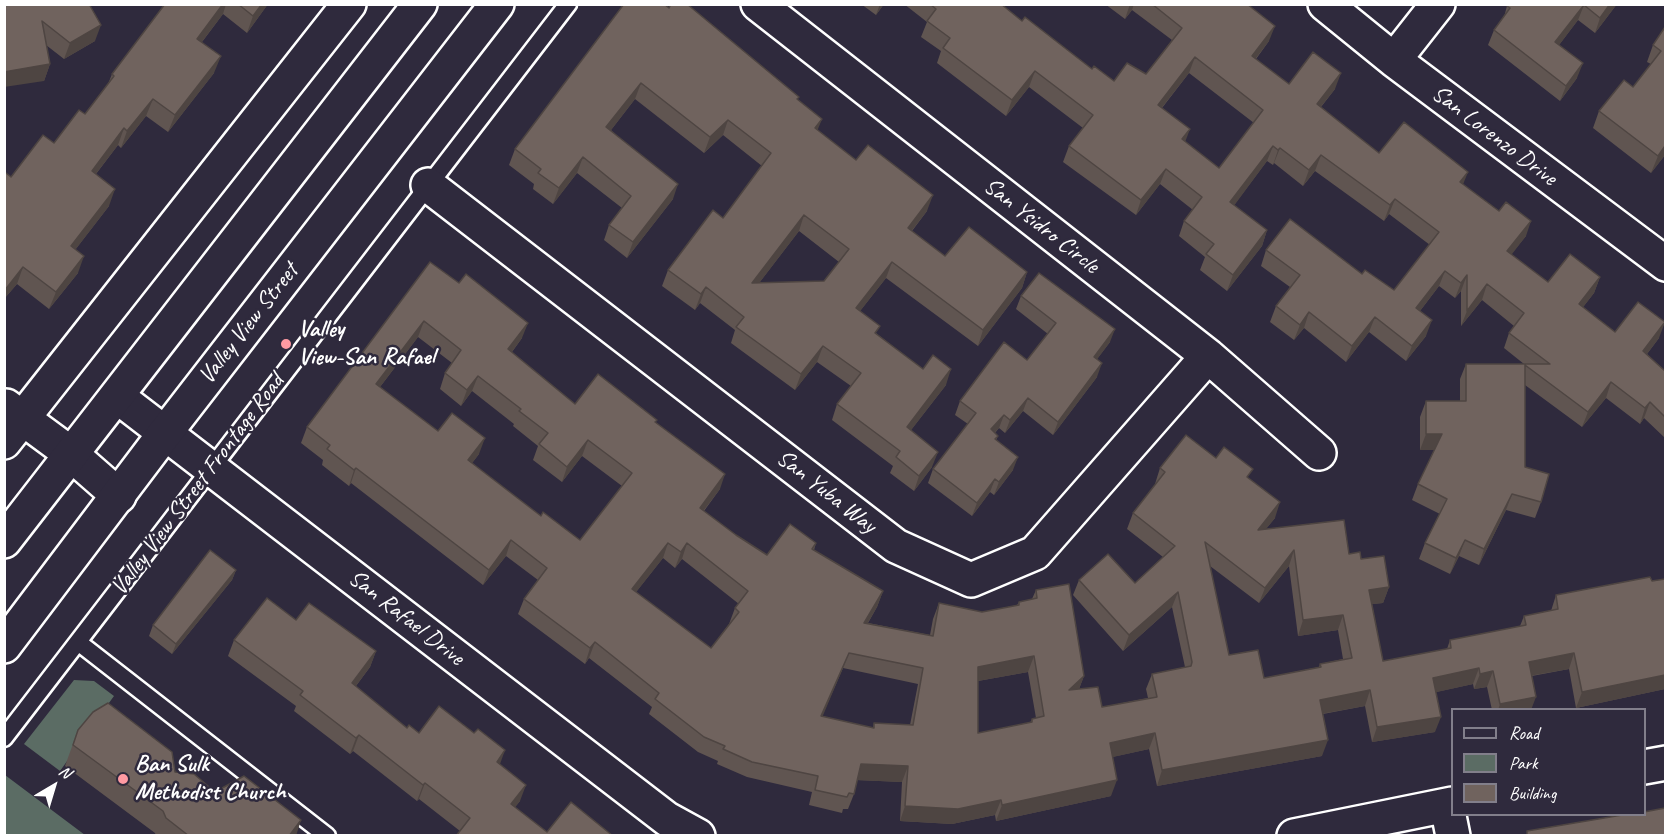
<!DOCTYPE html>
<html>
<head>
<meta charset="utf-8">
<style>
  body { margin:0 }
  #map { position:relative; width:1670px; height:840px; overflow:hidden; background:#2f2a3d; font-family:Caveat,sans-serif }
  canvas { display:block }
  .frame { position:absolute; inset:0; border:6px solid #fff; pointer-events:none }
  .legend { position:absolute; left:1451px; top:708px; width:195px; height:108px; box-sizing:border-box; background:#2f2a3d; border:2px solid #827f8b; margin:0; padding:8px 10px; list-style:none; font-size:18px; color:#fff }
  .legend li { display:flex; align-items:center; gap:12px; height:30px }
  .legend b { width:30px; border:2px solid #827f8b }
  .north { position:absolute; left:24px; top:756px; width:60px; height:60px; -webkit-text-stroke:4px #2f2a3d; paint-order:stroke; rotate:38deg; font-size:16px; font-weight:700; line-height:24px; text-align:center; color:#fff }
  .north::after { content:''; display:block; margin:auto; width:21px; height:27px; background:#fff; clip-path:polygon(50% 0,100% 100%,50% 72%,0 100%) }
</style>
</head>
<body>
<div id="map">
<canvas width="1670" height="840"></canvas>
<div class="frame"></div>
<ul class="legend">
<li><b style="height:8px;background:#2f2a3d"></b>Road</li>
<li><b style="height:16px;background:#5b6c64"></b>Park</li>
<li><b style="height:16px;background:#70635e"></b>Building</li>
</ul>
<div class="north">N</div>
</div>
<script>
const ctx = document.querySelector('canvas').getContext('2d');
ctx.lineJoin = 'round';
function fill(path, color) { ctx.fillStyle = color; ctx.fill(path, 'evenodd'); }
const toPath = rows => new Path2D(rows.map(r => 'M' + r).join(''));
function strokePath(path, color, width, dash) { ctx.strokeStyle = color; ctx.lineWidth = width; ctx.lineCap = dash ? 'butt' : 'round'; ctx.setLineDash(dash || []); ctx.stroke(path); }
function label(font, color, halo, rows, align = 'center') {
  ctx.font = font + ' Caveat,sans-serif'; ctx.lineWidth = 5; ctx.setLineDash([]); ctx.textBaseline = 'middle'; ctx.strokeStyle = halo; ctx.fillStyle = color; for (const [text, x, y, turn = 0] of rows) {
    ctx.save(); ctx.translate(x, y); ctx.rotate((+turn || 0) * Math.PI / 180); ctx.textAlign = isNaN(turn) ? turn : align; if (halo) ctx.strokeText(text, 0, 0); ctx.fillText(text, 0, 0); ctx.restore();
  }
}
fill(toPath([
  [74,680,94,681,114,696,60,771,24,744],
  [5,775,85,835,5,835]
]), '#5b6c64');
const service = toPath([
  [78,642,327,836],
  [4,738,568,4]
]);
const minor = toPath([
  [758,4,1208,356,1319,453],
  [1325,4,1394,60,1666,264],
  [1394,60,1438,4],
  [428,185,896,546,971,580,1035,553,1208,356],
  [118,397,667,819,698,836],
  [6,406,71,454,119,496],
  [4,442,349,4],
  [1644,767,1666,763],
  [1447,806,1453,836],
  [1294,836,1452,804]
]);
const primary = toPath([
  [4,541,420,4],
  [4,646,165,433,497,4]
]);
strokePath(service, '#fff', 21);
strokePath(minor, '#fff', 38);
strokePath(primary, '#fff', 38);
strokePath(service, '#2f2a3d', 16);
strokePath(minor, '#2f2a3d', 33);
strokePath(primary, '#2f2a3d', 33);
fill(toPath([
  [6,4,95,41,64,59,46,45,50,64,44,81],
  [165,4,268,4,247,33,223,14,202,42,214,73,168,132,146,116,121,148,118,145,96,174,109,206,75,250,78,273,49,309,17,284,4,299,4,175,11,177,54,143,85,114,108,84,112,74],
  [624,4,798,100,817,130,856,160,927,211,912,231,945,256,1027,272,1022,288,978,346,886,278,860,311,877,334,923,369,946,385,911,430,932,467,914,491,890,473,893,466,832,420,837,404,851,386,817,362,795,390,731,343,735,330,700,303,695,310,662,286,668,270,723,218,762,166,723,135,704,153,635,99,611,130,673,199,627,258,604,240,609,225,622,208,577,173,553,204,533,189,534,184,509,165,515,149],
  [799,231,839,262,824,281,759,283],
  [861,4,884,4,876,15],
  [904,4,1001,4,1022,21,1092,69,1114,81,1146,74,1172,40,1132,10,1125,19,1105,4,1247,4,1269,41,1256,59,1289,84,1335,89,1321,107,1379,153,1463,184,1526,236,1511,254,1548,282,1600,277,1594,293,1583,307,1615,332,1659,338,1647,354,1665,371,1665,438,1644,418,1640,424,1606,398,1582,427,1525,385,1525,467,1541,502,1535,518,1506,510,1479,565,1459,556,1450,574,1419,559,1425,543,1440,514,1412,500,1418,484,1435,450,1420,450,1420,417,1426,401,1460,401,1460,379,1466,364,1524,364,1504,348,1509,333,1514,326,1482,300,1461,326,1461,291,1455,298,1439,286,1420,311,1426,336,1406,361,1369,332,1346,362,1304,328,1294,340,1270,322,1276,306,1290,287,1261,266,1266,250,1362,274,1394,290,1430,245,1389,214,1384,221,1315,171,1303,186,1274,163,1273,165,1267,161,1234,205,1267,230,1262,246,1227,291,1200,270,1205,257,1179,236,1184,221,1193,210,1160,184,1136,215,1063,162,1069,146,1083,128,1029,87,1006,116,937,63,941,51,921,37,927,22],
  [1189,73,1254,123,1219,168,1185,142,1162,108],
  [1617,4,1595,33,1578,20,1559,45,1577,78,1560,101,1488,45,1494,30,1504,17,1507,6],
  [1665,27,1665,155,1651,173,1593,128,1599,111,1633,87,1651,64,1647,62,1653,45],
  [430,262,522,338,512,352,575,404,655,423,720,489,704,511,736,535,767,555,816,543,814,550,883,591,877,607,868,623,930,635,933,619,939,603,982,612,1017,605,1019,602,1032,599,1036,590,1084,676,1079,689,1102,707,1148,698,1146,689,1152,674,1185,667,1172,607,1123,651,1073,595,1079,580,1135,583,1163,557,1127,529,1133,513,1155,485,1155,484,1160,468,1216,458,1249,479,1275,518,1265,530,1349,554,1361,559,1389,587,1383,603,1372,604,1383,661,1447,649,1450,640,1520,626,1524,616,1551,611,1556,595,1652,581,1665,582,1665,689,1576,708,1569,669,1532,676,1531,710,1492,710,1487,687,1474,689,1473,684,1436,692,1435,732,1372,742,1365,706,1323,714,1322,756,1157,786,1149,749,1112,757,1111,796,996,821,995,815,952,824,900,821,902,782,857,780,854,794,848,809,843,809,842,813,809,805,812,792,747,777,717,764,718,761,698,752,649,714,652,707,589,658,585,664,518,614,524,599,538,580,506,556,483,585,351,483,349,486,322,465,323,460,301,443,307,427],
  [418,337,452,363,445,373,440,389,461,406,472,391,514,424,513,426,538,446,533,460,562,482,582,456,622,486,580,540,541,516,472,463,479,454,438,431,380,387],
  [663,558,675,568,682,559,739,604,735,608,729,624,711,648,636,592],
  [1210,566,1259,603,1289,566,1298,636,1338,630,1343,659,1320,664,1319,667,1264,678,1229,655],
  [843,668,918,684,910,725,874,723,873,728,822,716],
  [1028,672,1036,718,1032,719,1030,723,978,733,978,681],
  [1021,296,1110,342,1097,359,1097,377,1053,435,1023,411,1005,433,999,428,995,433,998,436,996,440,1013,470,994,495,990,492,972,516,928,483,933,469,968,424,955,415,960,401,1027,360,1048,334,1016,309],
  [236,570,232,580,172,654,149,636,153,625],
  [296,620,376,651,370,667,356,686,407,728,500,764,520,801,515,807,547,832,613,836,460,831,419,799,417,801,353,751,350,754,294,711,296,706,228,656,234,640],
  [78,730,175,772,296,836,156,836,155,833,65,766]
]), '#605551');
fill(toPath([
  [223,4,226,4,223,14,191,56,197,39],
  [262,4,268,4,247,33,253,16],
  [880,4,884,4,876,15],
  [1130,4,1134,4,1132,10,1125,19],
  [1610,4,1617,4,1595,33,1600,18],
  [1584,5,1578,20,1550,57,1555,42],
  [101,25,95,41,64,59,70,43],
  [1275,26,1269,41,1246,71,1252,56],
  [221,56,214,73,168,132,175,115],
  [1195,57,1189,73,1152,120,1158,105],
  [1583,63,1577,78,1560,101,1566,86],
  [50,64,44,81,4,87,4,72],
  [1035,71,1029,87,1006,116,1012,100],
  [1341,73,1335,89,1311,119,1317,104],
  [641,83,635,99,601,143,606,127],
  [153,99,146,116,121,148,127,131],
  [822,119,816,134,815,128],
  [728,120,723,135,704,153,710,137],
  [124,128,118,145,85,188,92,171],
  [1190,129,1184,145,1182,139],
  [1273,146,1267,161,1225,218,1230,202],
  [1665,146,1665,155,1651,173,1658,156],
  [1280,148,1274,163,1273,165,1278,150],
  [1321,155,1315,171,1303,186,1309,170],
  [583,157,577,173,553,204,559,188],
  [1166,169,1160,184,1136,215,1141,200],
  [1468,172,1462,187,1460,182],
  [678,184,673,199,627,258,633,242],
  [115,189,109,206,65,263,71,246],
  [933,195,927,211,902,243,908,228],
  [1395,199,1389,214,1384,221,1390,205],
  [804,215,799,231,747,299,752,283],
  [1531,221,1526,236,1502,267,1507,251],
  [1267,230,1262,246,1227,291,1233,275],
  [84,256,78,273,49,309,56,292],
  [892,262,886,278,850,324,856,308],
  [23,267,17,284,4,299,5,290],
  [1445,271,1439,286,1410,324,1416,308],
  [1027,272,1022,288,978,346,983,330],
  [1467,275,1461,291,1455,298,1461,283],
  [1600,277,1594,293,1574,319,1579,304],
  [1487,284,1482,300,1461,326,1467,311],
  [706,287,700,303,695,310,701,294],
  [1309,312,1304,328,1294,340,1300,325],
  [1375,317,1369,332,1346,362,1352,346],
  [1432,320,1426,336,1406,361,1412,346],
  [424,321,418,337,370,400,376,384],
  [1665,322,1659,338,1637,367,1643,351],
  [528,323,522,338,502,365,508,349],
  [1115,329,1110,342,1089,370,1094,357],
  [823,346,817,362,795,390,801,374],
  [1102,363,1097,377,1053,435,1058,422],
  [951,369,946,385,901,443,907,427],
  [478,376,472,391,461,406,467,390],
  [1611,382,1606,398,1582,427,1588,412],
  [1028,398,1023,411,1005,433,1010,420],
  [1650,402,1644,418,1640,424,1645,408],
  [1004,415,999,428,986,442,991,429],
  [1426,434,1442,434,1437,450,1420,450],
  [485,438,479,454,463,475,468,460],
  [588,440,582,456,562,482,567,467],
  [938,452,932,467,914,491,919,476],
  [1018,457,1013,470,994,495,999,482],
  [356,468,351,483,349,486,354,470],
  [725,474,720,489,694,523,700,508],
  [995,479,990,492,972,516,977,503],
  [1512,494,1506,510,1479,565,1484,549],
  [1280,502,1275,518,1252,546,1258,530],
  [511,540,506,556,483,585,489,570],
  [1465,540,1459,556,1450,574,1456,558],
  [668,543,663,558,626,605,632,589],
  [687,543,682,559,675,568,681,552],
  [1294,550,1289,566,1259,603,1265,588],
  [236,570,232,580,172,654,176,644],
  [1389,587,1383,603,1363,605,1369,590],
  [883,591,877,607,859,638,864,623],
  [1178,592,1172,607,1123,651,1129,635],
  [1343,615,1338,630,1298,636,1303,620],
  [595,642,589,658,585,664,590,648],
  [376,651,370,667,346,699,352,683],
  [849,653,843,668,816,732,821,716],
  [1574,653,1569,669,1523,677,1529,662],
  [1034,656,1028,672,972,682,978,667],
  [1479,668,1473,684,1428,694,1433,678],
  [1493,671,1487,687,1474,689,1480,674],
  [1665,675,1665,689,1576,708,1582,692],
  [1084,676,1078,691,1069,690],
  [1370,690,1365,706,1315,715,1320,700],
  [1536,697,1531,710,1498,710,1500,704],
  [1441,717,1435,732,1372,742,1377,727],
  [1155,733,1149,749,1104,759,1110,743],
  [359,735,353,751,350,754,356,738],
  [1328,740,1322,756,1157,786,1162,770],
  [505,750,499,767,497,762],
  [861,764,908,766,902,782,855,780],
  [1117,780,1111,796,996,821,1002,805],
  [425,783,419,799,417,801,423,785],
  [526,785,520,801,505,820,511,804],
  [1001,800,995,815,952,824,900,821,905,806],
  [301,820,296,836,289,836]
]), '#4e4542');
const building = toPath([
  [6,4,89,4,101,25,70,43,42,21,50,64,4,72,4,6,6,4],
  [165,4,223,4,197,39,221,56,175,115,153,99,127,131,124,128,92,171,115,189,71,246,84,256,56,292,23,267,5,290,4,175,6,173,11,177,43,135,54,143,79,110,85,114,114,76,112,74,165,4],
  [238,4,262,4,253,16,238,4],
  [624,4,664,4,669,8,671,4,687,4,799,97,797,99,822,119,815,128,856,160,868,145,933,195,908,228,945,256,969,227,1027,272,983,330,892,262,856,308,880,326,875,333,923,369,933,355,951,369,907,427,938,452,919,476,896,457,900,451,837,404,861,373,823,346,801,374,736,327,744,317,706,287,701,294,668,270,713,210,723,218,771,153,728,120,710,137,641,83,606,127,678,184,633,242,609,225,631,196,583,157,559,188,538,173,541,169,515,149,624,4],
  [804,215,849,249,824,281,752,283,804,215],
  [930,4,1001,4,1022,21,1025,17,1092,69,1094,66,1114,81,1127,63,1146,74,1182,28,1152,4,1247,4,1275,26,1252,56,1289,84,1313,52,1341,73,1317,104,1379,153,1404,122,1468,172,1460,182,1499,211,1506,202,1531,221,1507,251,1548,282,1570,254,1600,277,1579,304,1615,332,1638,302,1665,322,1643,351,1665,371,1665,417,1650,402,1645,408,1611,382,1588,412,1525,365,1525,467,1549,474,1541,502,1512,494,1484,549,1465,540,1456,558,1425,543,1447,499,1418,484,1442,434,1426,434,1426,401,1466,401,1466,364,1550,364,1509,333,1524,313,1487,284,1467,311,1467,275,1461,283,1445,271,1416,308,1432,320,1412,346,1375,317,1352,346,1309,312,1300,325,1276,306,1300,275,1266,250,1290,219,1362,274,1365,270,1394,290,1439,232,1395,199,1390,205,1321,155,1309,170,1280,148,1278,150,1273,146,1230,202,1267,230,1233,275,1206,254,1214,244,1184,221,1202,197,1166,169,1141,200,1069,146,1093,115,1035,71,1012,100,943,48,950,38,927,21,936,9,930,4],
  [1195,57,1263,110,1219,168,1182,139,1190,129,1158,105,1195,57],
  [1509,4,1610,4,1600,18,1584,5,1555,42,1583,63,1566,86,1494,30,1510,8,1507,6,1509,4],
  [1665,27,1665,146,1658,156,1599,111,1624,80,1633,87,1661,51,1653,45,1665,27],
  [430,262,459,283,466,274,528,323,508,349,575,404,598,374,657,420,655,422,725,474,700,508,736,535,767,555,790,524,816,543,812,549,883,591,864,623,933,636,939,603,982,612,1019,605,1019,602,1037,598,1036,590,1069,584,1084,676,1069,690,1098,687,1102,707,1157,697,1152,674,1191,666,1192,662,1178,592,1129,635,1079,580,1108,554,1135,583,1175,546,1133,513,1165,472,1160,468,1186,435,1216,458,1224,447,1253,469,1247,477,1280,502,1258,530,1344,520,1349,554,1360,552,1361,559,1384,556,1389,587,1369,590,1383,661,1451,648,1450,640,1526,625,1524,616,1558,609,1556,595,1650,577,1652,581,1665,579,1665,675,1582,692,1574,653,1529,662,1536,697,1500,704,1493,671,1480,674,1479,668,1433,678,1441,717,1377,727,1370,690,1320,700,1328,740,1162,770,1155,733,1110,743,1117,780,1002,805,1001,800,958,809,905,806,908,766,861,764,854,794,849,793,847,797,815,790,818,776,752,762,723,749,725,746,704,737,655,699,659,693,595,642,590,648,524,599,547,568,511,540,489,570,356,468,354,470,327,449,330,445,307,427,430,262],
  [424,321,461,350,445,373,467,390,478,376,521,409,519,411,548,433,539,444,567,467,588,440,632,473,580,540,543,512,541,516,468,460,485,438,452,413,438,431,376,384,424,321],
  [1205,542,1265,588,1294,550,1303,620,1343,615,1352,658,1320,664,1321,667,1264,678,1258,650,1229,655,1205,542],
  [668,543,681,552,687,543,748,591,735,608,739,612,711,648,632,589,668,543],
  [849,653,923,668,913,725,874,723,874,728,821,716,849,653],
  [1034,656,1044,716,1032,719,1032,722,978,733,978,667,1034,656],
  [1039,273,1115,329,1094,357,1102,363,1058,422,1028,398,1010,420,1004,415,991,429,998,436,995,439,1018,457,999,482,995,479,977,503,933,469,976,413,960,401,1004,342,1027,360,1056,323,1021,296,1039,273],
  [210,550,236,570,176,644,153,625,210,550],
  [267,598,296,620,309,603,376,651,352,683,407,728,409,725,419,733,439,706,474,733,478,729,505,750,497,762,526,785,511,804,547,832,571,802,613,836,456,836,470,818,425,783,423,785,359,735,356,738,300,695,303,691,234,640,267,598],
  [108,703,172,752,175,772,194,774,215,792,244,776,301,820,289,836,189,836,166,818,163,811,73,745,78,730,93,712,108,703],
  [1665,808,1665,836,1527,836,1527,831,1628,814,1644,814,1644,812,1665,808]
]);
fill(building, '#70635e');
strokePath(building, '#4e4542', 1.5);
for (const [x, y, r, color] of [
  [286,344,6,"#ff9aa2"],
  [123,779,6,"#ff9aa2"]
]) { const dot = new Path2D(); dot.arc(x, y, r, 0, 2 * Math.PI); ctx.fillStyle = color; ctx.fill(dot); strokePath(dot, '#2f2a3d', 2); }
label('24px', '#fff', '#2f2a3d', [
  ["San Lorenzo Drive",1494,136,37],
  ["San Ysidro Circle",1041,226,38],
  ["Valley View Street",249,324,-52],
  ["Valley View Street Frontage Road",198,485,-53],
  ["San Yuba Way",826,492,38],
  ["San Rafael Drive",406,618,38]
]);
label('bold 24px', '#fff', '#2f2a3d', [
  ["Valley",298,330],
  ["View-San Rafael",298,358],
  ["Ban Sulk",135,765],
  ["Methodist Church",135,793]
], 'left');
</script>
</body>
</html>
